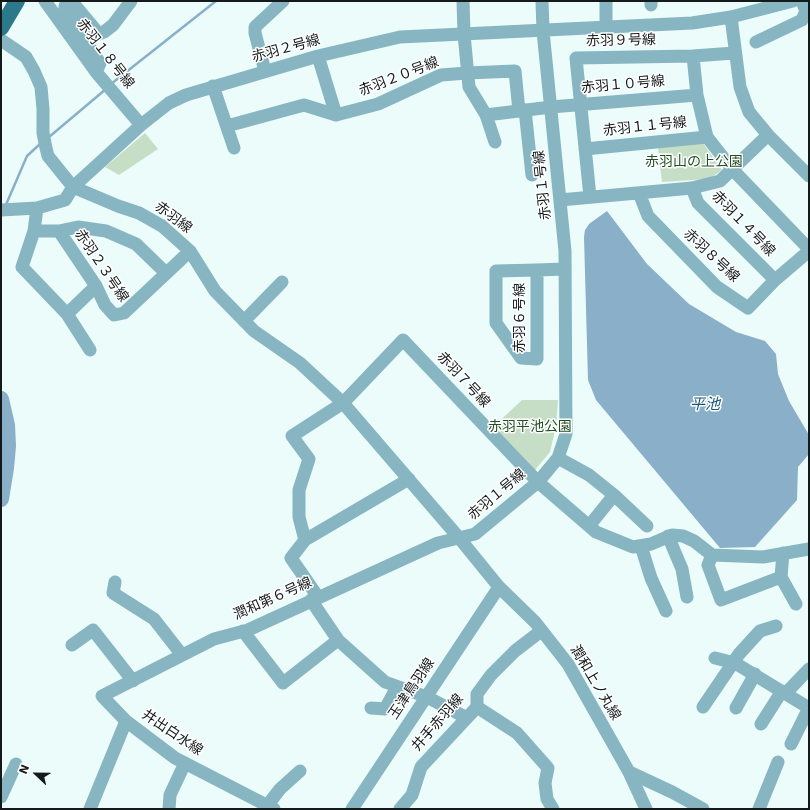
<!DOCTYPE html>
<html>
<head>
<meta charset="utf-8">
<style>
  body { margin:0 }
  #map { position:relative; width:810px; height:810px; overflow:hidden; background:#ebfcfb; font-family:"DejaVu Sans",sans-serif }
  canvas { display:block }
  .frame { position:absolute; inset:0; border:2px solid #141a1a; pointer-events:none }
  .north { position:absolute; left:16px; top:754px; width:40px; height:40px; -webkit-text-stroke:3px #fff; paint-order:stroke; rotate:292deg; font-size:11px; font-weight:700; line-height:16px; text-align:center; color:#141a1a }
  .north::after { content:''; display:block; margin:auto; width:14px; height:18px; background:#141a1a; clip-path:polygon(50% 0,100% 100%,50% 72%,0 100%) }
</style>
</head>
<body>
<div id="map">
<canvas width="810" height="810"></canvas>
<div class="frame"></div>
<div class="north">N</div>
</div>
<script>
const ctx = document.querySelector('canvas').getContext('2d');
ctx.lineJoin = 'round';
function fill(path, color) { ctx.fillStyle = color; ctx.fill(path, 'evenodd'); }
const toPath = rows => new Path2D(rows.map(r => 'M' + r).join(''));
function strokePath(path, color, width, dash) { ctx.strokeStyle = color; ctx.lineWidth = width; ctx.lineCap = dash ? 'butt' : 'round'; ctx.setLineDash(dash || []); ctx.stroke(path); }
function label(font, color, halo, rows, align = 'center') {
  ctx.font = font + ' "DejaVu Sans","Noto Sans JP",sans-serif'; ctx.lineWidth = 3; ctx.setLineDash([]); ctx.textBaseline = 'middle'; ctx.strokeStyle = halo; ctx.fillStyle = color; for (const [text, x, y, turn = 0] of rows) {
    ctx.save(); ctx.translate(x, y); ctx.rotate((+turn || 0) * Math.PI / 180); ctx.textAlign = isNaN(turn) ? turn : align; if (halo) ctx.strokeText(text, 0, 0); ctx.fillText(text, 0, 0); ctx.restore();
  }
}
fill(toPath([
  [145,133,158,149,119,175,105,167],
  [703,143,722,170,709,179,662,182,658,148],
  [522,400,558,400,556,426,550,452,535,470,494,426]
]), '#c7dec6');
fill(toPath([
  [607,211,647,264,689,304,736,332,765,341,776,354,778,374,789,401,809,435,809,454,798,467,797,500,755,547,720,548,596,400,588,380,584,237,585,230,589,224]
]), '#89afc9');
strokePath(toPath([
  [111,84,216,1],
  [49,137,106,89],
  [5,207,27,156,40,144]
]), '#89afc9', 2.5);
strokePath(toPath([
  [1,399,7,425,8,446,6,468,1,499]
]), '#89afc9', 16);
strokePath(toPath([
  [45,1,96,72,141,125],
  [463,1,464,34,469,87,486,115,495,142],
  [606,1,606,28],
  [651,1,651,5],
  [731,17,740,87,749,112,768,135,809,176],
  [1,40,26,57,34,71,41,87,43,109,43,133,46,148,48,156,73,187,118,206,139,213,162,226,190,251,215,291,254,331,300,363,343,403,460,539,499,587,535,622,568,664,629,772,646,809],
  [756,42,802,20,806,11,802,1],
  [318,56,336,115],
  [693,56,697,95,707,137,733,170,809,249],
  [265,71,255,33,255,27,283,1],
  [96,72,100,63,65,10,65,6,69,3,73,3,99,34,104,32,113,25,131,1],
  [213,86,234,148],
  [525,110,532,175],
  [486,115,551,107,697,95],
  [227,126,304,105,336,115,378,104,441,75,467,73,515,71,519,111],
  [585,149,707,137],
  [692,188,698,203,775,280],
  [639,193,648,216,717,287,748,308,775,280,809,251],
  [590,197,576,58,693,56,734,53],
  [560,200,692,188,720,181,768,135],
  [37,208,34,231,22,267,67,314,96,286],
  [1,210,37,208,65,200,73,187,141,125,169,103,186,95,318,56,400,37,692,23,731,17,793,1],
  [34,231,59,231,78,227,106,231,136,244,166,273],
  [59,231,96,286,105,305,114,315,124,313,190,251],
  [537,270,537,359,521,358,496,323,496,271,537,270,565,269],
  [67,314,90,350],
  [244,321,282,282],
  [558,458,589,475,614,495,647,526],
  [589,526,614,495],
  [668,536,682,569,687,597],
  [305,540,409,479],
  [641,546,651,578,666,611],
  [712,555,708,565,721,600,781,577,783,553],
  [781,577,796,604],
  [115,582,113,593,154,619,182,655],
  [318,597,291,558,305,540,299,517,299,490,309,459,292,436,343,403,403,340,538,482,596,532,633,547,651,544,672,535,683,536,694,541,712,555,763,557,809,549],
  [311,600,338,640,385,682,427,697,467,718],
  [243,631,283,683,338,640],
  [72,645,93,630,133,681],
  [715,658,735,663,809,708],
  [786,693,809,669],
  [477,707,517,733,548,768,545,783,547,799,553,809],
  [703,707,739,654,760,631,776,626],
  [371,708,385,709,397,687],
  [736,708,755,674],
  [761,724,782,691],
  [791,744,809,708],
  [629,772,672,792,703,809],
  [1,797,16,764],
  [267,806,280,789,300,771],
  [90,809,126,721],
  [169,809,170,795,185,763],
  [274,809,175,758,126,721,102,696,214,639,248,630,438,543,475,534,538,482,558,458,566,434,565,251,543,31,542,1],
  [352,809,499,587],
  [400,809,412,795,421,767,477,707,477,694,491,675,515,651,541,631],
  [759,809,778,762]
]), '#87b5c1', 13);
strokePath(toPath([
  [1,28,17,1]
]), '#2b798a', 16);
label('14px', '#141a1a', '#fff', [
  ["赤羽９号線",621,41,-1],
  ["赤羽２号線",286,49,-15],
  ["赤羽１８号線",105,54,52],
  ["赤羽２０号線",399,77,-21],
  ["赤羽１０号線",623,85,-5],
  ["赤羽１１号線",645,127,-6],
  ["赤羽１号線",543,185,-96],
  ["赤羽線",173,218,37],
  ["赤羽１４号線",743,224,46],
  ["赤羽８号線",711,256,43],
  ["赤羽２３号線",101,266,56],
  ["赤羽６号線",520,318,-90],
  ["赤羽７号線",463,380,47],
  ["赤羽１号線",497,495,-40],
  ["潤和第６号線",273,599,-24],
  ["潤和上ノ丸線",595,683,59],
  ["玉津鳥羽線",412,689,-56],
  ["井手赤羽線",438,723,-49],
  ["井出白水線",172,733,34]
]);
label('14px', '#214e23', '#fff', [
  ["赤羽山の上公園",694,162],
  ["赤羽平池公園",530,427]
]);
label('italic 15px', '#125578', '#fff', [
  ["平池",705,405]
]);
</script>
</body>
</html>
